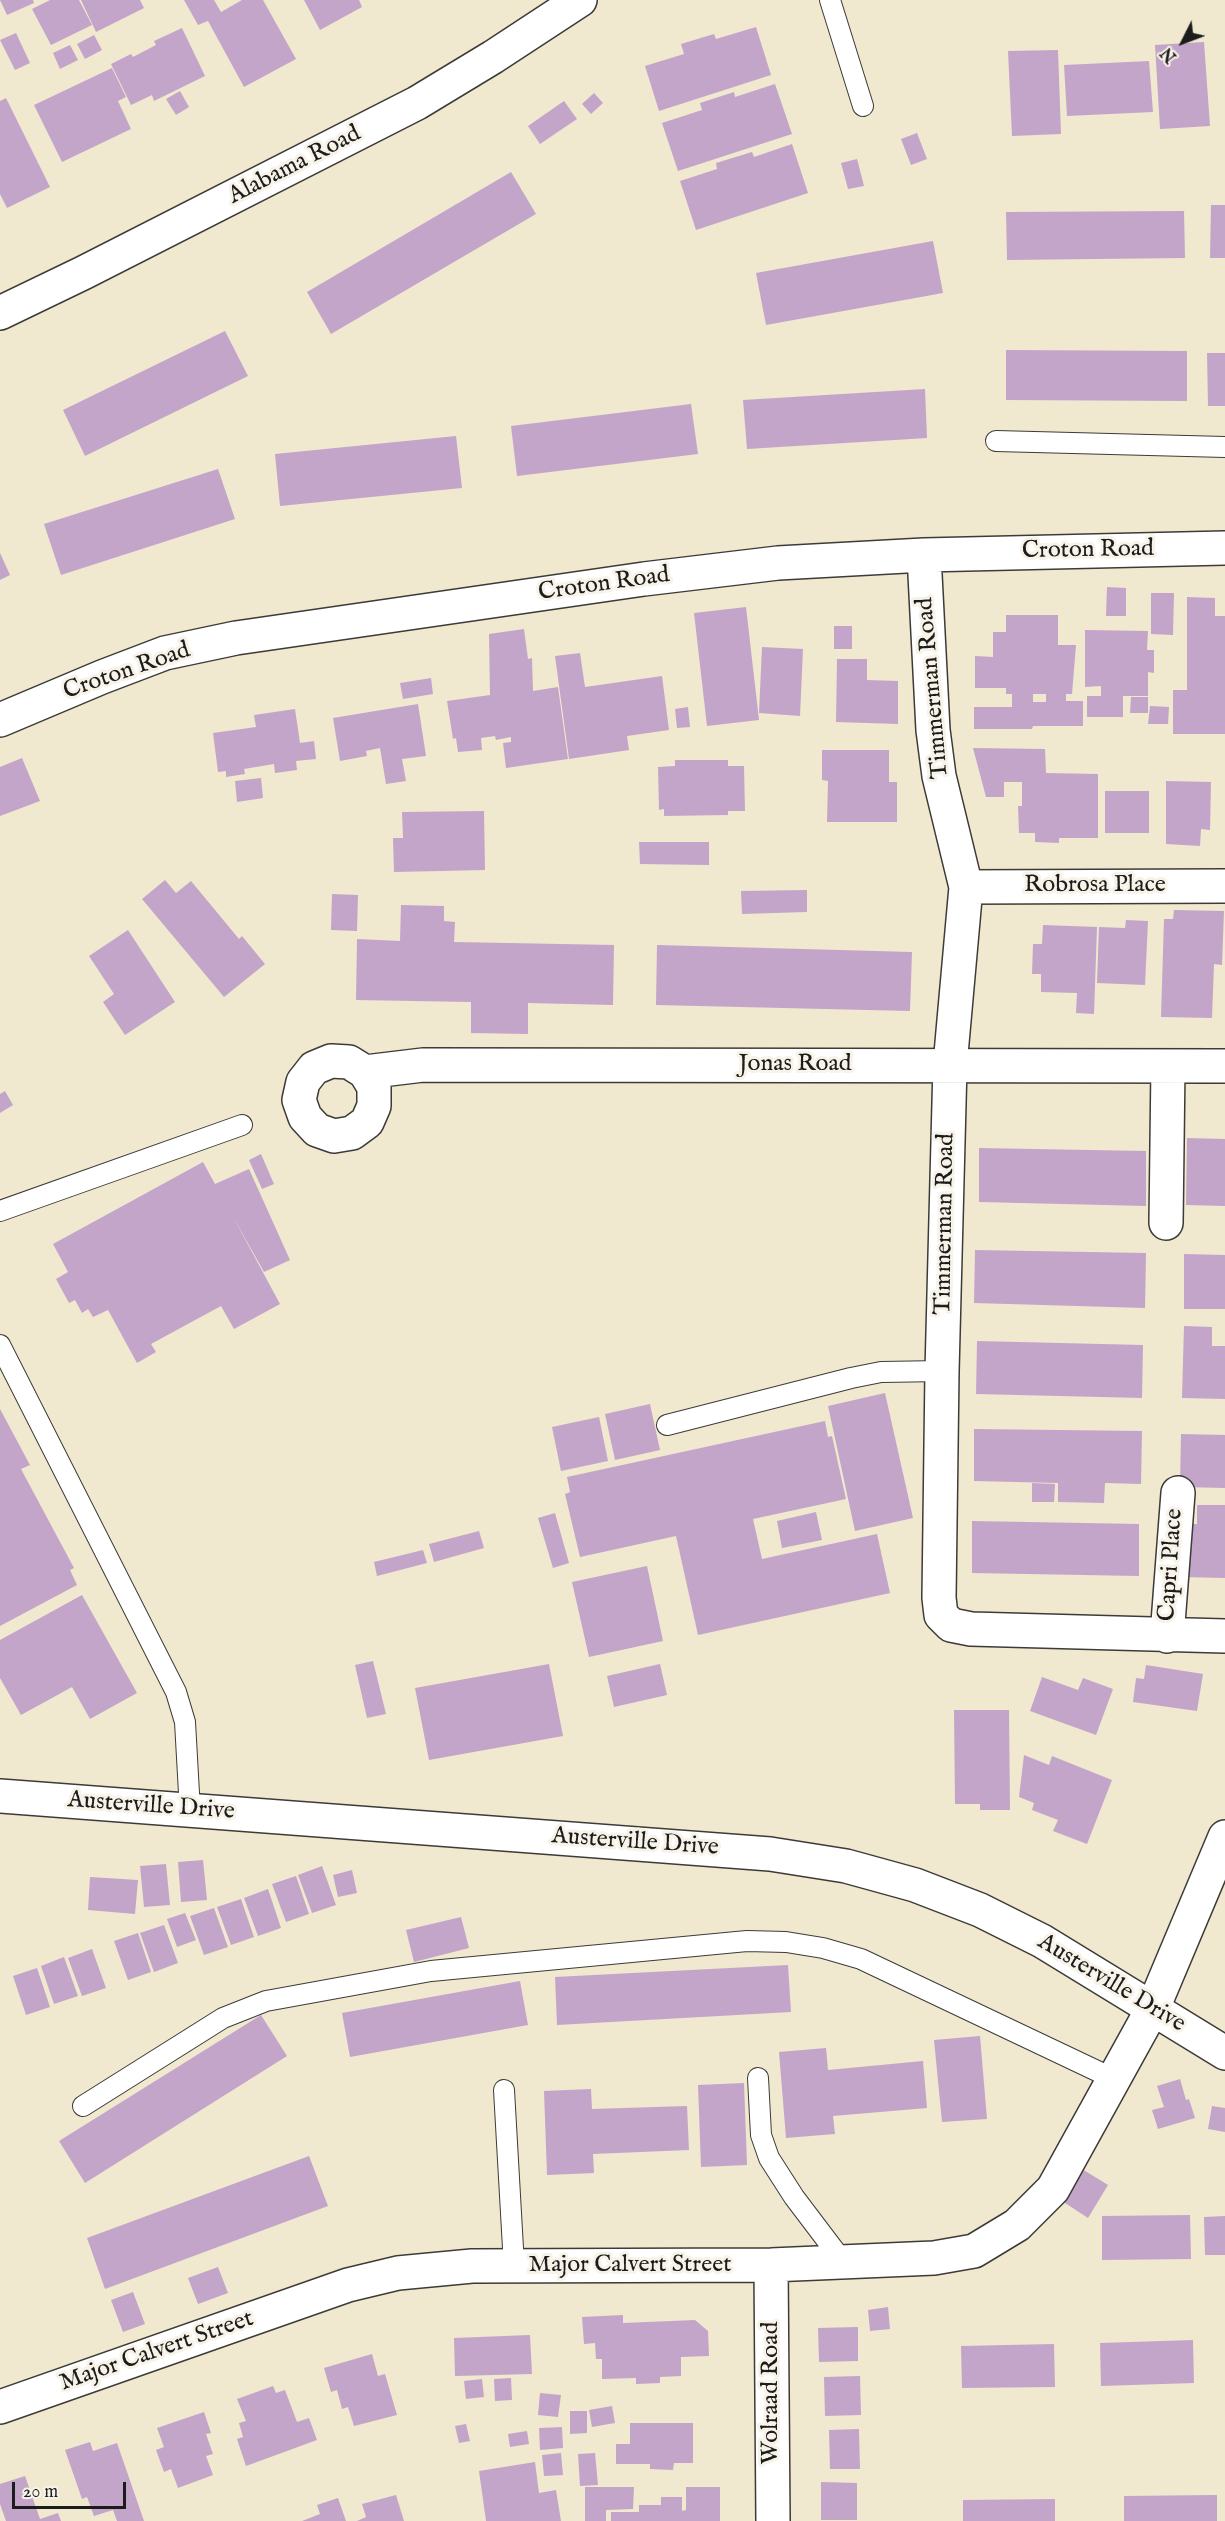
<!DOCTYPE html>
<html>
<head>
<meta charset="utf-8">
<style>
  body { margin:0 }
  #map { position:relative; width:1225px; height:2521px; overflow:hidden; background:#f0e8cf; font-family:"IM FELL English",serif }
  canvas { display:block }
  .north { position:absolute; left:1153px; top:12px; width:60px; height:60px; -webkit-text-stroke:4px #f7f3e8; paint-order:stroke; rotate:228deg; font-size:16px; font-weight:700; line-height:24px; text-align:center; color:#1c1c1c }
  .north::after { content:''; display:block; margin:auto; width:21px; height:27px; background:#1c1c1c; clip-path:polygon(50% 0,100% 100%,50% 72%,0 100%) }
  .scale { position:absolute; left:12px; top:2482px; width:114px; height:27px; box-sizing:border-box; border:3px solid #1c1c1c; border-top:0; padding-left:8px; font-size:18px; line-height:21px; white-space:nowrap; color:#1c1c1c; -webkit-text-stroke:4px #f7f3e8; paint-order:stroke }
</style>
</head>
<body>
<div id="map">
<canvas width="1225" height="2521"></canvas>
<div class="north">N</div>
<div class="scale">20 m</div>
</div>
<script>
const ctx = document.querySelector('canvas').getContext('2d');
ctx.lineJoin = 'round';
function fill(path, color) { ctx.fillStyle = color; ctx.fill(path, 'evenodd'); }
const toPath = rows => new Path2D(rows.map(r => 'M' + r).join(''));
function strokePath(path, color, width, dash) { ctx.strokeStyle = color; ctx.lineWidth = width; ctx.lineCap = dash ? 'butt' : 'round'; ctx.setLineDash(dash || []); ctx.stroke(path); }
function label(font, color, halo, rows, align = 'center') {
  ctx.font = font + ' "IM FELL English",serif'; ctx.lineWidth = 6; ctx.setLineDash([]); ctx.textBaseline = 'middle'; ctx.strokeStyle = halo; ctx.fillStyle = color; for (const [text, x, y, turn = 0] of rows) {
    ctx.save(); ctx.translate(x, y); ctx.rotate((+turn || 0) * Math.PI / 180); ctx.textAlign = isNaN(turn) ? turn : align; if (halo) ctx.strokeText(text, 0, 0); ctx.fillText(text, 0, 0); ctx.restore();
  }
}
fill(toPath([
  [0,0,33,0,34,3,7,15],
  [50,0,79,0,92,25,51,45,32,9],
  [81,0,140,0,144,8,96,32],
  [184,0,214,0,221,12,242,0,263,0,296,59,244,87,208,21,198,25],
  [304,0,359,0,362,7,320,30],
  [756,27,771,75,659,111,645,66,684,54,681,44,714,34,716,39],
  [182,28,205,76,154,101,152,95,131,105,111,64,131,54,133,57,156,45,154,41],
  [16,33,30,63,15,70,0,40],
  [94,35,102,50,85,59,77,44],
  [1204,42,1210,126,1160,129,1155,45],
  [70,45,78,60,60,69,53,53],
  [1058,50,1061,134,1012,136,1008,51],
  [1149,61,1153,112,1067,116,1064,65],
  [112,68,126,97,118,101,131,129,62,162,34,105],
  [775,84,792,134,678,171,662,123,702,110,700,103,734,92,735,97],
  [180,91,189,107,176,115,166,99],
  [594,93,603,103,591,114,582,104],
  [6,98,50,187,7,208,0,194,0,101],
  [564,101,577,119,540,144,528,126],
  [917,133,927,159,911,165,901,139],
  [792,144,808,193,696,230,680,181,717,169,716,163,752,152,754,157],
  [857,159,864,186,848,189,841,163],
  [511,172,536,214,331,334,307,292],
  [1211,205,1225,205,1225,258,1210,258],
  [1184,211,1185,258,1007,260,1006,212],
  [933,241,943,293,766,325,756,273],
  [225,331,248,376,85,456,63,410],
  [1006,350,1187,351,1187,401,1006,400],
  [1207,353,1225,353,1225,406,1208,406],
  [925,389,927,438,747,449,743,400],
  [691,404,698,454,517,476,511,426],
  [456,436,462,488,280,506,275,454],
  [218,469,235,519,61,575,44,524],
  [0,553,10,575,0,580],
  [1107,587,1126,588,1126,616,1106,616],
  [1151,593,1174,593,1173,635,1151,634],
  [1187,597,1215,598,1215,616,1225,616,1225,734,1173,734,1173,690,1187,690],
  [746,607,759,720,707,726,694,613],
  [1006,615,1058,615,1058,645,1076,645,1072,694,1066,694,1066,701,1083,701,1083,726,1033,726,1032,729,974,729,974,707,1012,707,1012,694,1006,694,1006,688,975,688,975,656,993,657,993,632,1006,632],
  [1033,694,1046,694,1046,702,1033,702],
  [834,626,852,626,852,649,834,649],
  [524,629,528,659,532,658,533,691,558,687,568,759,506,768,503,743,511,742,511,737,496,740,495,736,481,738,482,750,458,752,456,738,453,739,447,701,490,695,489,634],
  [1085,630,1148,631,1147,650,1154,650,1154,673,1148,672,1148,696,1123,696,1123,717,1087,717,1087,696,1101,696,1101,686,1085,687],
  [762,647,803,649,800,716,759,713],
  [580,653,585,687,662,676,669,730,627,736,629,750,569,759,555,656],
  [837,659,867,659,867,680,898,681,898,724,836,722],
  [431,678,433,694,403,699,400,683],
  [1131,697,1148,697,1148,713,1130,713],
  [418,704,426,756,402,759,406,781,386,784,380,748,366,751,367,756,340,761,333,718],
  [1150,706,1169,707,1168,724,1148,724],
  [688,707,690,727,677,728,675,709],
  [295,709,300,743,314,741,316,759,296,761,297,770,275,773,274,764,244,769,245,774,226,777,226,771,218,772,213,733,256,727,254,715],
  [973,748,1045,749,1046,773,1098,774,1098,838,1059,838,1059,843,1035,842,1035,833,1019,833,1018,806,1022,806,1022,782,1004,782,1004,797,986,797],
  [822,750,889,750,889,782,897,782,897,822,827,822,828,781,822,780],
  [22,758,40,801,0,816,0,767],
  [675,760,728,760,728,766,744,766,745,811,728,811,728,815,664,816,664,809,659,810,658,767,675,766],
  [261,778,263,798,237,802,235,781],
  [1166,781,1211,782,1210,830,1201,829,1200,846,1166,844],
  [1105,791,1149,791,1149,833,1105,833],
  [484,811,485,870,394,872,393,838,403,838,402,812],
  [639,842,709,842,709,865,640,864],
  [165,880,176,893,191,881,239,939,242,936,265,964,224,997,142,899],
  [807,890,807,912,742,914,741,891],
  [332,894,358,895,357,931,331,930],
  [401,905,444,906,444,921,455,922,454,942,614,945,613,1005,528,1003,528,1034,471,1033,471,1002,356,1000,357,939,400,941],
  [1174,910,1224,911,1222,965,1214,964,1212,1018,1161,1017,1164,919,1173,919],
  [1126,920,1148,921,1145,985,1097,983,1099,927,1125,928],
  [1043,925,1097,927,1094,1014,1076,1013,1077,993,1041,992,1041,974,1032,974,1033,944,1042,944],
  [128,930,175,1002,125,1035,103,1002,114,994,89,956],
  [657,945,912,952,910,1011,656,1005],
  [5,1091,13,1105,0,1113,0,1094],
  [1187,1138,1225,1139,1225,1206,1186,1205],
  [979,1148,1146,1151,1146,1206,979,1202],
  [261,1154,274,1184,262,1189,249,1160],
  [203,1162,215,1184,249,1169,290,1260,264,1272,232,1215,280,1304,234,1329,221,1306,151,1344,156,1352,137,1363,108,1310,93,1317,88,1309,82,1313,75,1300,69,1303,56,1279,68,1272,53,1244],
  [975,1250,1146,1253,1145,1308,974,1303],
  [1184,1254,1225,1255,1225,1309,1184,1309],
  [1184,1326,1212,1327,1212,1346,1225,1346,1225,1399,1182,1398],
  [977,1341,1143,1345,1142,1398,976,1394],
  [885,1393,913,1518,855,1531,828,1406],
  [650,1404,660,1450,615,1460,605,1414],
  [0,1409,30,1465,21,1469,74,1568,70,1570,77,1585,0,1626],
  [599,1417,608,1461,561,1471,552,1427],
  [825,1421,828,1437,832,1436,846,1499,753,1519,762,1559,877,1534,890,1593,698,1635,676,1536,580,1557,565,1494,570,1492,567,1477],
  [974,1429,1142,1431,1141,1484,1105,1483,1104,1503,1058,1502,1058,1483,974,1481],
  [1181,1434,1225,1435,1225,1488,1180,1487],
  [1032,1483,1055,1484,1054,1502,1032,1502],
  [1197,1505,1225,1505,1225,1578,1179,1577,1179,1524,1197,1524],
  [816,1512,822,1540,782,1548,777,1521],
  [555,1513,569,1563,553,1568,538,1518],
  [972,1521,1139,1524,1139,1576,972,1573],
  [479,1531,484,1548,434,1562,429,1544],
  [423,1550,427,1563,377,1576,374,1562],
  [647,1566,663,1641,589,1657,572,1582],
  [82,1595,137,1693,90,1719,72,1687,21,1715,0,1678,0,1640],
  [373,1661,386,1714,367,1718,355,1665],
  [549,1664,563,1736,429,1760,415,1688],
  [660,1664,667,1695,614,1707,607,1676],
  [1146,1665,1203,1674,1197,1711,1133,1702,1136,1678,1144,1679],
  [1042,1677,1078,1690,1083,1678,1113,1689,1096,1735,1030,1711],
  [954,1710,1009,1710,1010,1810,980,1810,980,1804,955,1804],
  [1024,1755,1049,1765,1052,1756,1112,1780,1087,1844,1053,1831,1058,1820,1032,1810,1034,1803,1019,1797],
  [203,1860,207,1900,181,1902,178,1862],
  [166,1864,170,1905,144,1907,140,1866],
  [322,1866,336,1905,312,1913,298,1875],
  [352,1870,357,1893,338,1897,333,1875],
  [296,1876,309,1914,286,1922,272,1884],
  [90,1877,138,1880,135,1914,88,1910],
  [268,1889,281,1928,258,1936,244,1898],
  [241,1899,254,1937,231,1945,217,1907],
  [214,1908,228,1947,204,1955,190,1916],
  [185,1913,196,1940,177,1947,167,1919],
  [461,1917,469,1948,414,1962,406,1930],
  [164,1925,178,1963,154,1972,140,1933],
  [138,1933,151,1972,128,1980,114,1941],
  [92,1949,106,1988,82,1996,68,1958],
  [64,1957,78,1996,54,2004,41,1966],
  [788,1965,791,2012,557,2025,555,1977],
  [37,1968,50,2007,26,2015,13,1976],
  [520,1981,528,2025,350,2057,342,2013],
  [261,2015,287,2056,85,2183,59,2141],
  [980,2036,987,2119,942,2122,934,2040],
  [826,2048,828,2070,923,2061,927,2108,833,2116,835,2134,786,2138,779,2052],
  [1180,2079,1186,2100,1189,2099,1195,2118,1158,2129,1152,2110,1164,2107,1157,2086],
  [744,2083,747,2165,701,2167,698,2085],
  [591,2089,592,2109,687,2106,689,2150,593,2154,594,2173,547,2175,544,2091],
  [1212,2106,1225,2108,1225,2132,1208,2129],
  [309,2156,328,2206,105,2289,87,2238],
  [1082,2169,1108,2185,1088,2218,1062,2201],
  [1190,2215,1191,2259,1102,2260,1102,2216],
  [1225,2216,1225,2255,1205,2255,1204,2217],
  [218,2267,228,2293,198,2304,188,2278],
  [133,2292,145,2324,123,2332,111,2300],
  [888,2307,890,2329,870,2331,868,2310],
  [623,2315,623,2323,695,2320,708,2331,709,2356,681,2357,681,2376,660,2377,660,2383,636,2384,636,2378,602,2379,602,2359,596,2359,595,2343,584,2344,582,2317],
  [858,2327,858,2361,819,2362,818,2328],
  [530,2335,532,2374,455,2376,454,2338],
  [1193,2340,1194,2383,1101,2386,1100,2343],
  [1054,2344,1055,2387,962,2388,961,2346],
  [372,2354,378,2376,385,2374,397,2415,354,2426,348,2407,342,2409,337,2390,331,2392,324,2368],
  [860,2376,861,2415,825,2416,824,2377],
  [511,2378,512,2400,495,2401,494,2379],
  [482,2379,484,2397,466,2399,464,2381],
  [273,2386,276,2393,285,2390,297,2422,309,2418,317,2440,246,2466,237,2439,243,2437,239,2423,246,2421,237,2399],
  [540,2393,561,2395,558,2417,538,2415],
  [612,2406,615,2423,592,2427,589,2410],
  [570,2411,587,2411,587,2433,570,2434],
  [204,2412,211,2433,206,2434,213,2454,206,2456,213,2475,178,2488,171,2469,164,2472,156,2450,164,2447,157,2428],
  [630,2423,693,2423,693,2463,674,2463,673,2470,650,2469,650,2464,616,2464,616,2444,630,2444],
  [466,2424,470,2441,459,2443,455,2426],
  [562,2427,563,2448,540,2450,539,2428],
  [859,2429,860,2469,830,2469,829,2430],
  [527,2431,529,2444,510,2447,508,2434],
  [90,2442,93,2451,117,2443,144,2521,117,2521,113,2510,94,2516,87,2497,82,2499,65,2450],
  [561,2453,563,2475,544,2476,542,2455],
  [595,2453,598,2485,580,2486,578,2454],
  [535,2462,539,2493,556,2490,561,2521,486,2521,479,2471],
  [25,2476,40,2519,58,2513,61,2521,6,2521,0,2504,0,2484],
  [821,2482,857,2483,857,2520,821,2520],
  [585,2487,634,2487,633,2509,606,2510,606,2521,585,2521],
  [686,2487,720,2487,720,2521,611,2521,611,2512,639,2512,639,2505,661,2505,661,2497,682,2497,682,2511,686,2510],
  [396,2495,404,2521,357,2521,366,2517,362,2504],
  [1217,2495,1217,2521,1124,2521,1124,2496],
  [338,2498,346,2521,302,2521,320,2514,317,2505],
  [1055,2499,1055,2521,963,2521,963,2500]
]), '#c3a5ca');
const service = toPath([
  [830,0,863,106],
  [996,441,1225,447],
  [0,1211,242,1125],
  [0,1345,176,1692,185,1722,190,1811],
  [667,1425,851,1378,881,1372,942,1371],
  [758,2078,761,2135,769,2158,794,2197,844,2263],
  [504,2090,514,2266],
  [83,2106,223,2018,266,2001,431,1971,747,1941,786,1942,823,1948,861,1959,1114,2079]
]);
const minor = toPath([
  [0,313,83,273,417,103,493,57,580,0],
  [924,555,933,730,939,776,966,887,950,1065,942,1371,939,1598,941,1615,951,1625,971,1629,1225,1636],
  [0,720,102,677,165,653,236,638,644,579,778,563,924,555,1225,548],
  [966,887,1225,886],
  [365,1072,374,1087,374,1106,367,1122,352,1133,334,1136,317,1130,305,1117,299,1100,303,1082,314,1068,331,1061,349,1062,365,1072,423,1065,1225,1066],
  [1166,1223,1168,1066],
  [1167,1636,1178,1493],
  [771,2265,773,2521],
  [0,2407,348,2285,398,2273,472,2266,771,2265,934,2258,974,2251,1017,2225,1053,2189,1153,2008,1225,1837]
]);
const tertiary = toPath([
  [0,1796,770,1854,846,1866,915,1885,980,1910,1042,1941,1225,2053]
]);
strokePath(service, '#3c3b37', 22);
strokePath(minor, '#3c3b37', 36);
strokePath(tertiary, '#3c3b37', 36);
strokePath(service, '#fff', 20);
strokePath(minor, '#fff', 33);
strokePath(tertiary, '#fff', 33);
label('24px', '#1c1c1c', '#f7f3e8', [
  ["Alabama Road",295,166,-27],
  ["Croton Road",1088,551,-1],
  ["Croton Road",604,585,-8],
  ["Croton Road",127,672,-19],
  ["Timmerman Road",934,688,-95],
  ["Robrosa Place",1095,886],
  ["Jonas Road",795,1065],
  ["Timmerman Road",946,1224,-89],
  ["Capri Place",1172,1565,-86],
  ["Austerville Drive",151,1807,4],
  ["Austerville Drive",635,1843,4],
  ["Austerville Drive",1111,1984,31],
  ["Major Calvert Street",630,2266],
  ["Major Calvert Street",157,2352,-19],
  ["Wolraad Road",772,2393,-90]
]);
</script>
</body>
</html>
